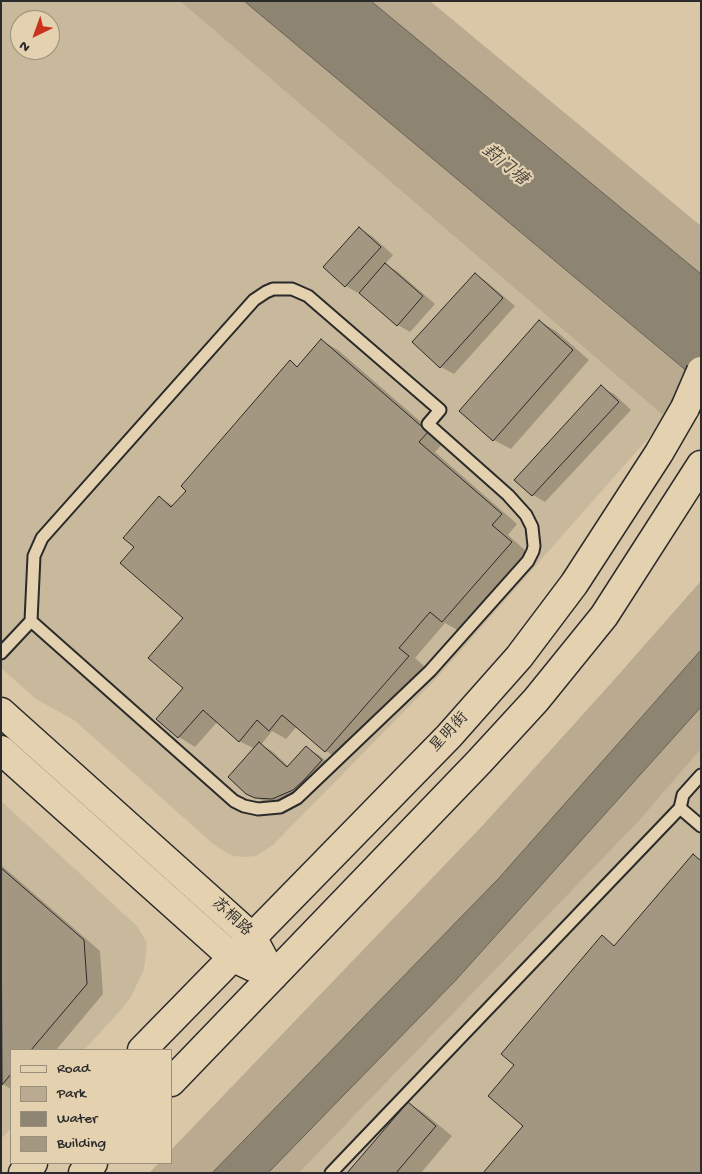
<!DOCTYPE html>
<html>
<head>
<meta charset="utf-8">
<style>
  body { margin:0 }
  #map { position:relative; width:702px; height:1174px; overflow:hidden; background:#d9c7a7; font-family:"Gochi Hand",sans-serif }
  canvas { display:block }
  .frame { position:absolute; inset:0; border:2px solid #2b2b2b; pointer-events:none }
  .legend { position:absolute; left:10px; top:1049px; width:162px; height:115px; box-sizing:border-box; background:#e4d1af; border:1px solid #9a8f7a; margin:0; padding:6px 9px; list-style:none; font-size:15px; color:#2b2b2b }
  .legend li { display:flex; align-items:center; gap:10px; height:25px }
  .legend b { width:25px; border:1px solid #9a8f7a }
  .north { position:absolute; left:10px; top:10px; width:50px; height:50px; box-sizing:border-box; background:#e4d1af; border:1px solid #9a8f7a; border-radius:50%; rotate:222deg; font-size:14px; font-weight:700; line-height:20px; text-align:center; color:#2b2b2b }
  .north::after { content:''; display:block; margin:auto; width:18px; height:22px; background:#c8321e; clip-path:polygon(50% 0,100% 100%,50% 72%,0 100%) }
</style>
</head>
<body>
<div id="map">
<canvas width="702" height="1174"></canvas>
<div class="frame"></div>
<ul class="legend">
<li><b style="height:6px;background:#e4d1af"></b>Road</li>
<li><b style="height:14px;background:#b9aa90"></b>Park</li>
<li><b style="height:14px;background:#8e8472"></b>Water</li>
<li><b style="height:14px;background:#a39781"></b>Building</li>
</ul>
<div class="north">N</div>
</div>
<script>
const ctx = document.querySelector('canvas').getContext('2d');
ctx.lineJoin = 'round';
function fill(path, color) { ctx.fillStyle = color; ctx.fill(path, 'evenodd'); }
const toPath = rows => new Path2D(rows.map(r => 'M' + r).join(''));
function strokePath(path, color, width, dash) { ctx.strokeStyle = color; ctx.lineWidth = width; ctx.lineCap = dash ? 'butt' : 'round'; ctx.setLineDash(dash || []); ctx.stroke(path); }
function label(font, color, halo, rows, align = 'center') {
  ctx.font = font + ' "Gochi Hand","LXGW WenKai TC",sans-serif'; ctx.lineWidth = 4.5; ctx.setLineDash([]); ctx.textBaseline = 'middle'; ctx.strokeStyle = halo; ctx.fillStyle = color; for (const [text, x, y, turn = 0] of rows) {
    ctx.save(); ctx.translate(x, y); ctx.rotate((+turn || 0) * Math.PI / 180); ctx.textAlign = isNaN(turn) ? turn : align; if (halo) ctx.strokeText(text, 0, 0); ctx.fillText(text, 0, 0); ctx.restore();
  }
}
fill(toPath([
  [1,1,180,1,666,418,435,680,273,845,256,856,245,857,233,856,222,850,212,843,74,720,36,699,1,668],
  [20,20,50,20,50,50,20,50],
  [701,749,701,1173,299,1173,637,823],
  [1,801,137,926,147,943,144,969,131,997,120,1011,84,1050,11,1050,11,1128,1,1139]
]), '#c9b99c');
fill(toPath([
  [180,1,244,1,698,381,666,418],
  [371,1,430,1,701,226,701,274],
  [701,581,701,650,499,878,212,1173,149,1173,159,1163,171,1163,171,1150,484,824,613,681],
  [701,707,701,749,637,823,299,1173,268,1173,456,980]
]), '#b9aa90');
const water = toPath([
  [244,1,371,1,701,274,701,383,244,1],
  [701,650,701,707,456,980,268,1173,212,1173,499,878,701,650]
]);
fill(water, '#8e8472');
strokePath(water, '#666056', 1);
fill(toPath([
  [360,229,372,236,393,255,385,264,398,272,435,304,410,332,398,325,360,291,358,293,346,286],
  [475,274,487,282,515,306,454,374,441,367],
  [539,321,556,331,589,360,511,449,494,440,461,411],
  [321,340,338,350,444,442,435,452,517,524,508,535,527,552,459,631,445,623,415,658,424,666,342,761,326,751,297,726,286,739,272,731,261,745,272,751,289,767,306,748,319,755,334,768,317,787,306,796,269,804,247,793,255,749,239,741,218,721,195,747,179,737,158,719,184,688,185,618,135,547,160,498,174,506,290,362,298,367],
  [601,387,614,394,631,410,545,502,533,495],
  [1,865,100,951,103,994,56,1050,11,1050,11,1089,1,1083],
  [408,1103,424,1113,452,1136,421,1173,349,1173]
]), '#0003');
const building = toPath([
  [359,227,381,247,345,287,323,267,359,227],
  [385,263,423,296,397,326,359,293,385,263],
  [475,273,503,298,440,368,412,342,475,273],
  [539,320,573,350,493,441,459,411,539,320],
  [321,339,428,432,419,442,502,514,492,525,512,542,442,622,430,612,399,648,409,656,325,752,282,715,269,731,257,720,239,742,203,710,178,738,156,719,183,688,148,658,183,618,120,563,134,547,123,538,159,496,171,507,186,491,181,486,290,360,297,367,321,339],
  [601,385,619,402,532,496,514,480,601,385],
  [259,742,287,767,306,746,322,760,304,780,293,790,272,799,255,798,246,794,228,777,259,742],
  [693,854,701,861,701,1173,483,1173,523,1126,488,1096,514,1065,501,1054,602,935,614,946,693,854],
  [1,868,84,940,87,984,31,1050,11,1050,11,1074,2,1085,1,868],
  [408,1102,436,1126,396,1173,347,1173,408,1102]
]);
fill(building, '#a39781');
strokePath(building, '#2b2b2b', 1);
const lane = toPath([
  [1,653,31,621,34,556,42,538,254,300,266,292,273,289,292,289,308,296,440,410,428,424,508,495,526,515,532,527,534,546,533,551,528,561,430,671,297,798,280,807,258,809,244,806,234,801,31,621],
  [680,808,701,826],
  [331,1173,680,808,683,795,701,775]
]);
const secondary = toPath([
  [1,712,252,937,273,976],
  [1,750,232,957,253,967]
]);
const primary = toPath([
  [142,1050,449,736,519,657,574,584,659,453,685,408],
  [171,1082,479,762,536,700,604,616,701,465],
  [23,1173,33,1163],
  [83,1173,93,1163]
]);
strokePath(lane, '#2b2b2b', 15);
strokePath(secondary, '#2b2b2b', 31);
strokePath(primary, '#2b2b2b', 31);
strokePath(lane, '#e4d1af', 11);
strokePath(secondary, '#e4d1af', 28);
strokePath(primary, '#e4d1af', 28);
const primaryBridge = toPath([
  [685,408,701,371]
]);
strokePath(primaryBridge, '#2b2b2b', 31, []);
strokePath(primaryBridge, '#e4d1af', 28);
label('16px', '#2b2b2b', '#e4d1af', [
  ["星明街",450,733,-47],
  ["苏桐路",231,918,43]
]);
label('italic 18px', '#44413d', '#e4d1af', [
  ["葑门塘",504,166,40]
]);
</script>
</body>
</html>
